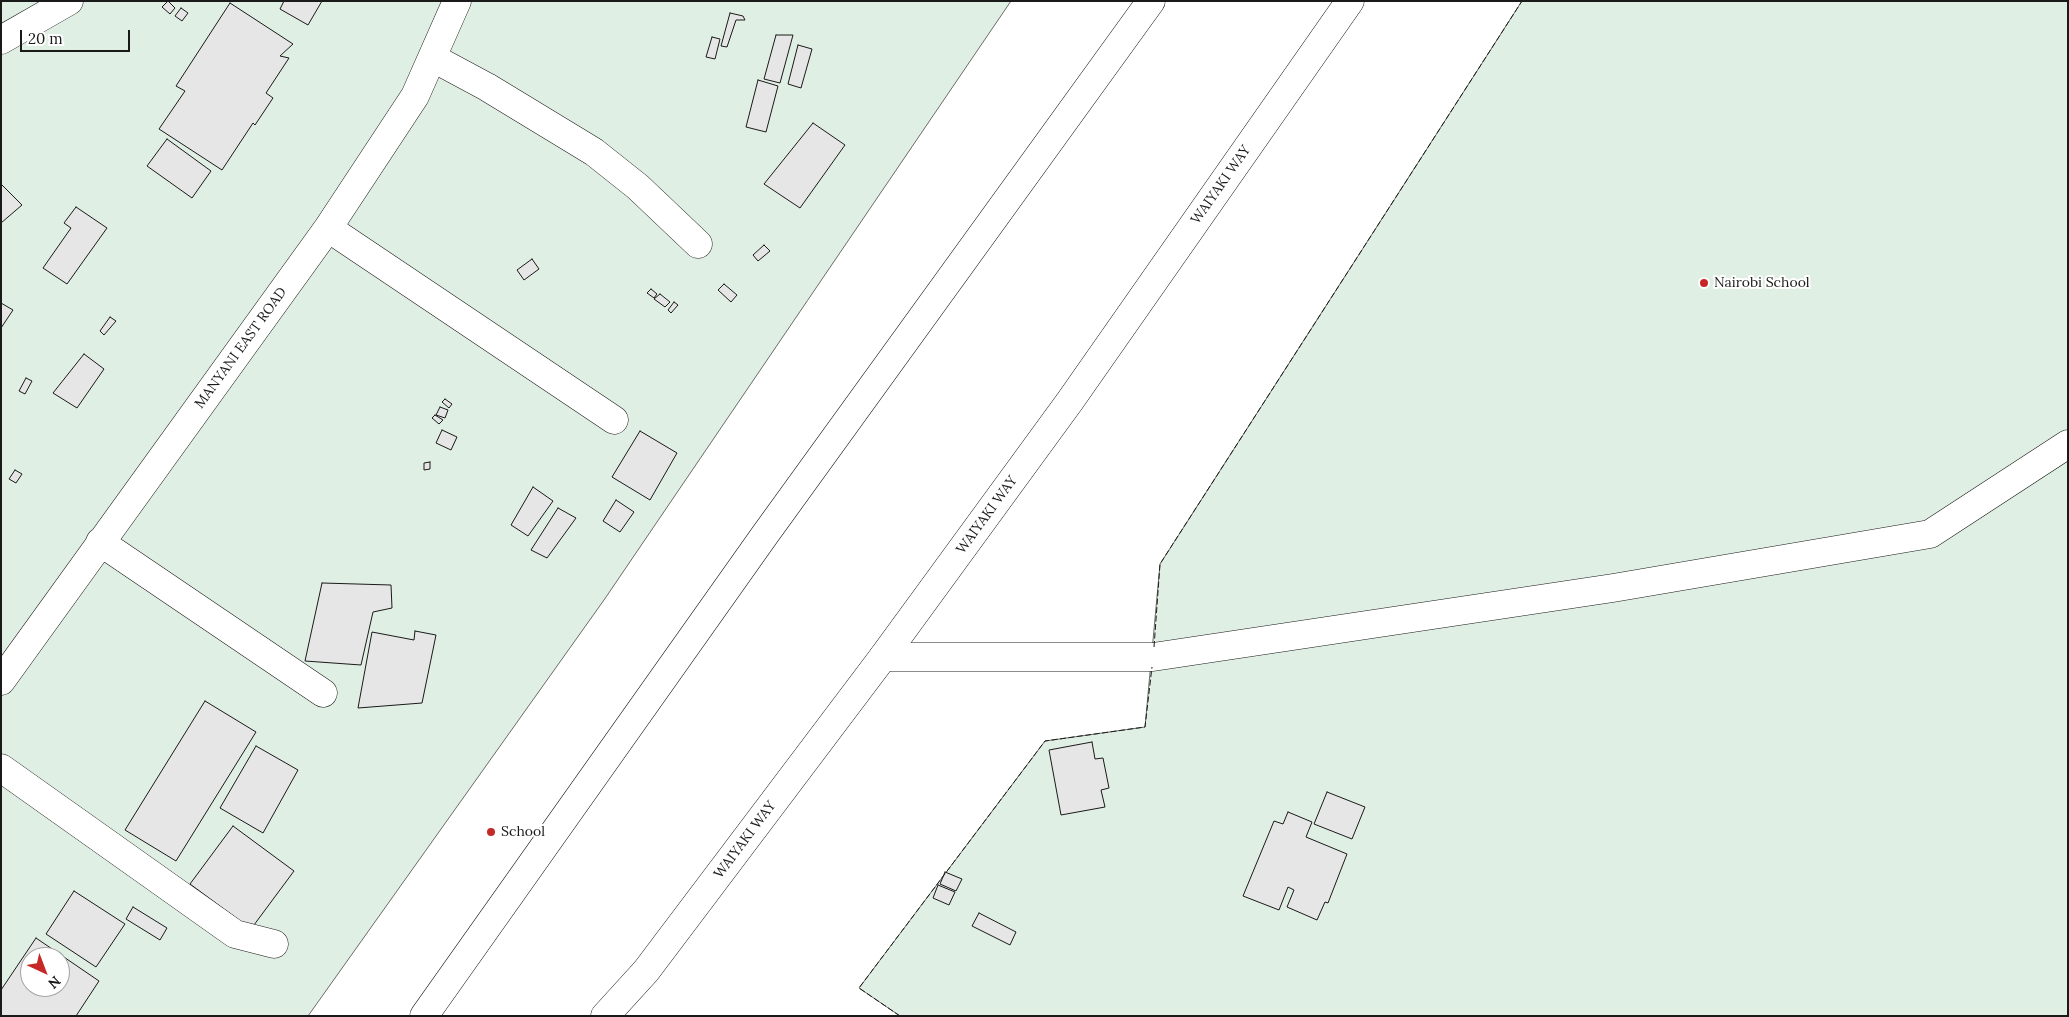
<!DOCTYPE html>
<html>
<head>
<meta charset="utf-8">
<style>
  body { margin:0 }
  #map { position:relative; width:2069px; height:1017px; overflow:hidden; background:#fff; font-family:Lora,serif }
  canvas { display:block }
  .frame { position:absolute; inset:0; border:2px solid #1a1a1a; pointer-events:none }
  .north { position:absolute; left:20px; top:947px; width:50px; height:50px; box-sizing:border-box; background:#fff; border:1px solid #a3a3a3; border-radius:50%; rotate:137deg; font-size:14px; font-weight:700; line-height:20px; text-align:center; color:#1a1a1a }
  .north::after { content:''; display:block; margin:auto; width:18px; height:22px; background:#c62828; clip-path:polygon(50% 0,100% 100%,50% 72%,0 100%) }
  .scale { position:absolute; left:20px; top:30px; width:110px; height:22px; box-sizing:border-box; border:2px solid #1a1a1a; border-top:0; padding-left:6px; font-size:15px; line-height:18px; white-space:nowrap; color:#1a1a1a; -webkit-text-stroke:4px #fff; paint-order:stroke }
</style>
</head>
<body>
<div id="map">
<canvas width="2069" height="1017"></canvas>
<div class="frame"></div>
<div class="north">N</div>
<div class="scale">20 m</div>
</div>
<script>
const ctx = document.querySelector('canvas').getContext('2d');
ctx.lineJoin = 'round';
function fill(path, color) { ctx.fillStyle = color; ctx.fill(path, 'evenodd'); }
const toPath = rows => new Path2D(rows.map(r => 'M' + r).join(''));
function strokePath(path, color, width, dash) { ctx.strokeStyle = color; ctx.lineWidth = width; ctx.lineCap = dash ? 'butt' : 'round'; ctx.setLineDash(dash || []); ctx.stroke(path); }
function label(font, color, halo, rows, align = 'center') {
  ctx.font = font + ' Lora,serif'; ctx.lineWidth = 4; ctx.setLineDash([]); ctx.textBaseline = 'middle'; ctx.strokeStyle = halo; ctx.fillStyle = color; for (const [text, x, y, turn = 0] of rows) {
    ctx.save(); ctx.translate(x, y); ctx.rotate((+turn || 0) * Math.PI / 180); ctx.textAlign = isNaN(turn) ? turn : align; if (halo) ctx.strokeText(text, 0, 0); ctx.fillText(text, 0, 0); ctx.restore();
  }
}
const green = toPath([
  [1,1,1011,1,604,600,308,1016,1,1016,1,1],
  [30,957,60,957,60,987,30,987,30,957],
  [1522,1,2068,1,2068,1016,900,1016,859,988,1045,741,1145,727,1160,564,1522,1]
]);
fill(green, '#e0efe3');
strokePath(green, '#6a6a6a', 1);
const building = toPath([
  [168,1,175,8,170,14,162,7,168,1],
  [284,1,322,1,308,25,280,9,284,1],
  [230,3,293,44,280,56,289,58,266,93,273,98,255,125,253,123,222,170,159,129,185,91,176,86,230,3],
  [181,8,188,13,182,21,175,16,181,8],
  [730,13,743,16,745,20,736,20,727,47,721,46,730,13],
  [776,35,793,35,780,83,764,79,776,35],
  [712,37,720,39,715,59,706,57,712,37],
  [798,45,812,49,801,88,788,84,798,45],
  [758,80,778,86,766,132,746,127,758,80],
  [813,123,845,145,800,208,764,184,813,123],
  [167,139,211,171,192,198,147,166,167,139],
  [1,184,22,205,1,223,1,184],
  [76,207,107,228,67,284,43,268,71,228,64,223,76,207],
  [764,245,770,251,758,261,753,255,764,245],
  [532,259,539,269,524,280,517,270,532,259],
  [724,284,737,295,731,302,718,290,724,284],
  [651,289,657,294,654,298,647,293,651,289],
  [660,294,670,302,665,307,654,299,660,294],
  [674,302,678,305,671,313,668,310,674,302],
  [1,303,13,310,1,328,1,303],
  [110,317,116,321,104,335,100,331,110,317],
  [84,354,104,369,77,408,53,393,84,354],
  [26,378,32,381,25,394,19,391,26,378],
  [445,399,452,404,449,408,442,402,445,399],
  [440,407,448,410,445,418,436,415,440,407],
  [435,415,443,420,439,424,432,418,435,415],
  [442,430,457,437,451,450,436,443,442,430],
  [640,431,677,453,650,500,612,477,640,431],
  [430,462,430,469,424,470,424,463,430,462],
  [15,470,22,474,16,483,9,479,15,470],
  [533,487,553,501,528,536,511,525,533,487],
  [616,500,634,512,620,532,603,521,616,500],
  [558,508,576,518,547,558,531,550,558,508],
  [322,583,391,585,392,608,373,612,361,665,305,661,322,583],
  [415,631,436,635,422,703,358,708,372,632,414,640,415,631],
  [205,701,256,732,176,861,125,830,205,701],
  [1092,742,1095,759,1103,758,1109,788,1101,790,1105,807,1061,815,1049,750,1092,742],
  [256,746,298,770,263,833,220,808,256,746],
  [1327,792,1365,807,1352,839,1314,824,1327,792],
  [1288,812,1312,822,1306,837,1347,854,1328,903,1325,902,1317,920,1287,907,1294,890,1288,887,1279,910,1243,896,1274,821,1283,824,1288,812],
  [233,826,294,871,251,929,190,884,233,826],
  [945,872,962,879,956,891,940,884,945,872],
  [938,885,955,892,949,905,933,898,938,885],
  [74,891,125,924,96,967,46,934,74,891],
  [133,907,167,928,160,940,126,919,133,907],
  [979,913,1016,932,1010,945,972,926,979,913],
  [36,938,99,981,76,1016,1,1016,1,990,36,938],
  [30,957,60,957,60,987,30,987,30,957]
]);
fill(building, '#e6e6e6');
strokePath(building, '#1a1a1a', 1);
const minor = toPath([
  [1,40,69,1],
  [433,58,487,87,594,152,638,187,698,244],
  [328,228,614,420],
  [100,542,323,693],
  [883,657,1153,657,1613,588,1930,534,2068,444],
  [1,681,328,228,415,96,457,1],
  [1,768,235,934,274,944]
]);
const highway = toPath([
  [424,1016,764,536,1151,1],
  [605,1016,646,971,883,657,1070,401,1350,1]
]);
strokePath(minor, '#1a1a1a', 29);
strokePath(highway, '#1a1a1a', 29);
strokePath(minor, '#fff', 28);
strokePath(highway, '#fff', 28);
strokePath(toPath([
  [1154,647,1160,564,1522,1],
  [900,1016,859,988,1045,741,1145,727,1152,667]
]), '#1a1a1a', 1, [6, 2.5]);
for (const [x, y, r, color] of [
  [1704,283,5,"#c62828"],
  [491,832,5,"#c62828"]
]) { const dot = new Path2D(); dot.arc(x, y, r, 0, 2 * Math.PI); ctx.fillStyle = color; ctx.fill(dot); strokePath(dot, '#fff', 2); }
label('14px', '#1a1a1a', '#fff', [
  ["WAIYAKI WAY",1221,185,-55],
  ["MANYANI EAST ROAD",241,348,-54],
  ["WAIYAKI WAY",987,515,-54],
  ["WAIYAKI WAY",745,840,-53]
]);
label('14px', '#1a1a1a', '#fff', [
  ["Nairobi School",1714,283],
  ["School",501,832]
], 'left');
</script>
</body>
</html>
